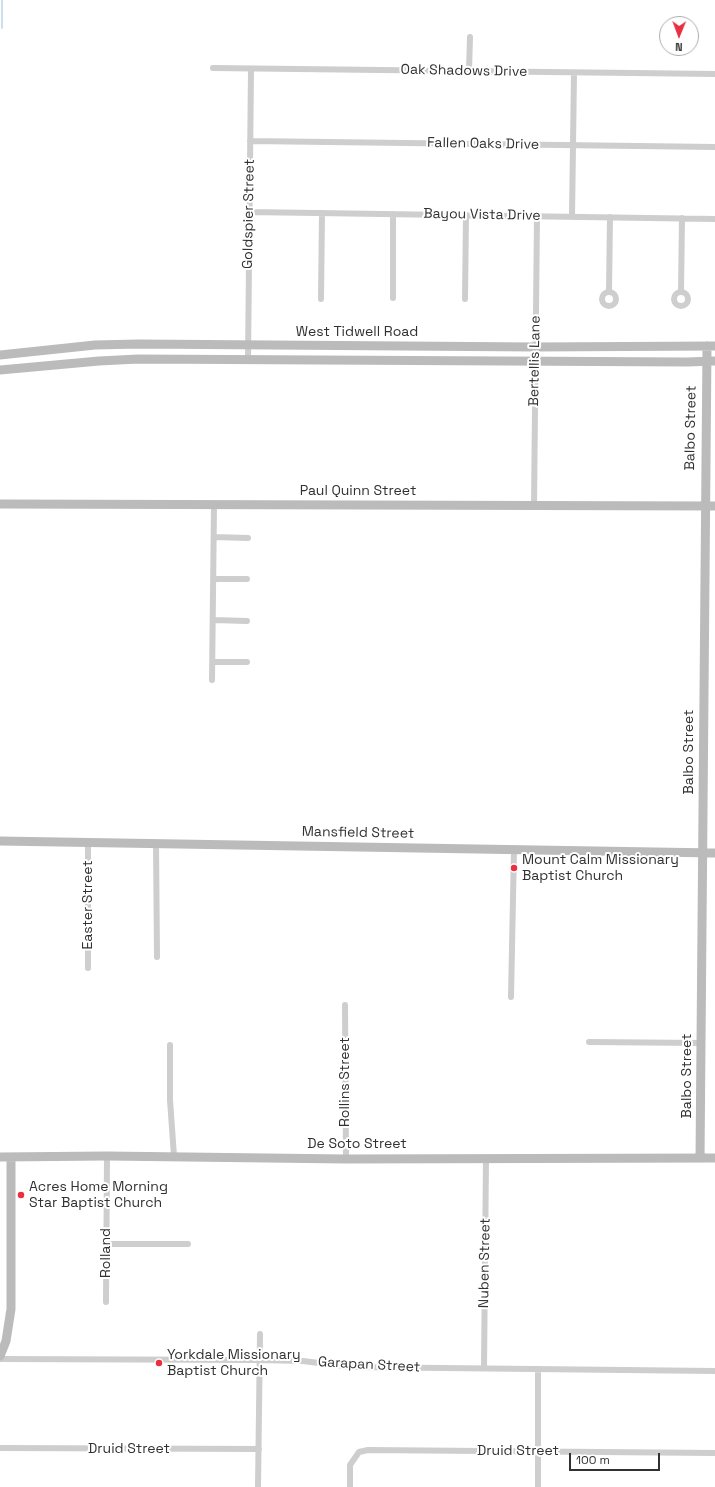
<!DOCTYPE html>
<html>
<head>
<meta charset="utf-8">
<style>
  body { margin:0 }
  #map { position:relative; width:715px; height:1487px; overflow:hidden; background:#fff; font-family:"Space Grotesk",sans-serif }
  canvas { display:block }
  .north { position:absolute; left:659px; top:16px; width:40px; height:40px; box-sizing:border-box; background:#fff; border:1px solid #adadad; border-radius:50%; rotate:181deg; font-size:11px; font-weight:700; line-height:16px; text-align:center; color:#313131 }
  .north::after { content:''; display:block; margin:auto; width:14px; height:18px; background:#ea3040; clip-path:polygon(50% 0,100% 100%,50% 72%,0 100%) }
  .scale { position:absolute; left:569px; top:1453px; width:91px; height:18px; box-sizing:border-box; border:2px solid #313131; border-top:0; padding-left:5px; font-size:12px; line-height:14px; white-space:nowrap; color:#313131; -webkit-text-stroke:3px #fff; paint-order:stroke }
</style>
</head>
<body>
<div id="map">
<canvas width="715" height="1487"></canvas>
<div class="north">N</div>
<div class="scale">100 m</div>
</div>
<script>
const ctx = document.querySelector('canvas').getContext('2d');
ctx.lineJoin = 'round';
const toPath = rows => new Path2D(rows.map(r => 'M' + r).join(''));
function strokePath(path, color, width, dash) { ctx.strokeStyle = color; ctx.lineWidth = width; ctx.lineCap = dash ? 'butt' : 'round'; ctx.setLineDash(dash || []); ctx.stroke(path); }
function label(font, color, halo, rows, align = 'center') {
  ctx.font = font + ' "Space Grotesk",sans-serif'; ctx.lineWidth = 4; ctx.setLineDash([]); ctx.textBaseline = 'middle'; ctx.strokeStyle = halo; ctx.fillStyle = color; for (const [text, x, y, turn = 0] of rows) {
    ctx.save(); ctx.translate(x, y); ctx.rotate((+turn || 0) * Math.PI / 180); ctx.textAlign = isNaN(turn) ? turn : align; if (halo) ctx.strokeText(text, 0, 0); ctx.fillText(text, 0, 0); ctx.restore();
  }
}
strokePath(toPath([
  [2,0,2,28]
]), '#cae0ee', 2);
strokePath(toPath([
  [213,68,715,74],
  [469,71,470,37],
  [250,141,715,147],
  [249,212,715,219],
  [572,217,574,73],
  [609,291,610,217],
  '602 299a7 7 0 1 1 14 0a7 7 0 1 1-14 0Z',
  '674 299a7 7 0 1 1 14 0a7 7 0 1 1-14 0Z',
  [681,292,682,218],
  [393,298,393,214],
  [321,299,322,213],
  [465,299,466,215],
  [248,360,251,69],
  [534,506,537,216],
  [214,537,248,538],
  [214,579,247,579],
  [214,620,247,621],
  [213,662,247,662],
  [212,680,214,505],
  [88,842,88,968],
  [156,844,157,957],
  [511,997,514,849],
  [345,1005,346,1159],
  [589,1042,701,1043],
  [170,1045,170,1100,174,1156],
  [106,1244,188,1244],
  [106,1302,107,1156],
  [0,1359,259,1360,303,1361,351,1367,715,1371],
  [484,1368,486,1158],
  [0,1448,259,1449],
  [258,1487,260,1334],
  [350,1487,350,1465,359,1452,368,1450,715,1453],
  [538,1487,538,1369]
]), '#cecece', 6);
strokePath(toPath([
  [0,355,95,345,139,344,536,347,715,346],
  [0,370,99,361,138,359,687,362,715,361],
  [0,504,715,506],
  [0,841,715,853],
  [0,1157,107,1156,346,1159,715,1158],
  [700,1158,707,346],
  [0,1356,6,1341,11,1309,11,1157]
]), '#bbb', 9);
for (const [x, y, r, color] of [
  [514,868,4,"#ea3040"],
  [21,1195,4,"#ea3040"],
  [159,1363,4,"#ea3040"]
]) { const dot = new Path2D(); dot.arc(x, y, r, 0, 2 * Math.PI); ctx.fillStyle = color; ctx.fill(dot); strokePath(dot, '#fff', 1.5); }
label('14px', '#313131', '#fff', [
  ["Oak Shadows Drive",464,71,1],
  ["Fallen Oaks Drive",483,144,1],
  ["Goldspier Street",249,214,-89],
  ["Bayou Vista Drive",482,215,1],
  ["West Tidwell Road",357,332],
  ["Bertellis Lane",535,361,-89],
  ["Balbo Street",691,428,-89],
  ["Paul Quinn Street",358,491],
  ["Balbo Street",689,752,-90],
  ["Mansfield Street",358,833,1],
  ["Easter Street",88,905,-90],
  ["Balbo Street",687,1076,-90],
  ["Rollins Street",345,1082,-90],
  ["De Soto Street",357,1144],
  ["Rolland",106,1253,-90],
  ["Nuben Street",485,1263,-89],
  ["Garapan Street",369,1365,3],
  ["Druid Street",129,1449],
  ["Druid Street",518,1451]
]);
label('14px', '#313131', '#fff', [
  ["Mount Calm Missionary",522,860],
  ["Baptist Church",522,876],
  ["Acres Home Morning",29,1187],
  ["Star Baptist Church",29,1203],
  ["Yorkdale Missionary",167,1355],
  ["Baptist Church",167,1371]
], 'left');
</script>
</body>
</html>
